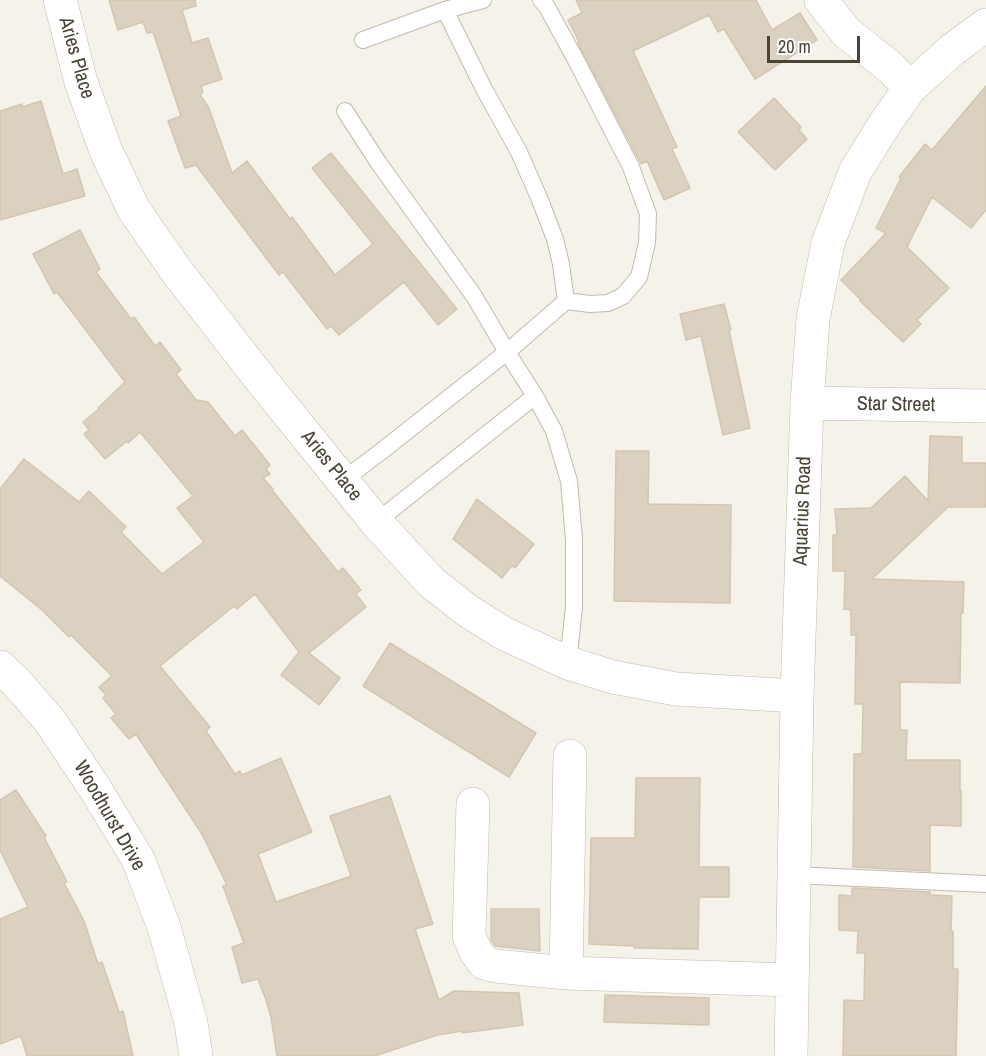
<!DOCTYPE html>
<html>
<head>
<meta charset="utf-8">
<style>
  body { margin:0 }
  #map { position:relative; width:986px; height:1056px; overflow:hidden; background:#f5f2ea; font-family:"Archivo Narrow",sans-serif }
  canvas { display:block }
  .scale { position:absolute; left:767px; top:36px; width:93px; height:27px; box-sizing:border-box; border:3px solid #4a4337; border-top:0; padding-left:8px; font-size:18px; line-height:21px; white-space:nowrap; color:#4a4337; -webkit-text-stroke:4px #fff; paint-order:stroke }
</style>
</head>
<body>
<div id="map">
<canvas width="986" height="1056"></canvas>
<div class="scale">20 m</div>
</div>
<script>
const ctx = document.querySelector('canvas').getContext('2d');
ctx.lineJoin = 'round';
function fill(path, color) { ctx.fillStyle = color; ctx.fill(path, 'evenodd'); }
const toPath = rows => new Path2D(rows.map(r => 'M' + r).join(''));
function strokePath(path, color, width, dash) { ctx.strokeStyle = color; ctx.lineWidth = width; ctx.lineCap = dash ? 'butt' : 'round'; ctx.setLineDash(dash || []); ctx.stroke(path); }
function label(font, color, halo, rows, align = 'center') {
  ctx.font = font + ' "Archivo Narrow",sans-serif'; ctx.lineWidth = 6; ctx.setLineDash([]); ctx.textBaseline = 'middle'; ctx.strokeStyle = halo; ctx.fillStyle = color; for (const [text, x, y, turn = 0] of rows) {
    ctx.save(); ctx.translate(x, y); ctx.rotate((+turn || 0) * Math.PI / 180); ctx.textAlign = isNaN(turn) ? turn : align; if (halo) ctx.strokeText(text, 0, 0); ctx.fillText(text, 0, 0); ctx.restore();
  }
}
const building = toPath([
  [109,0,195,0,196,6,182,10,192,43,208,38,222,79,201,86,203,92,200,95,208,106,232,173,247,161,290,219,292,217,335,275,373,244,312,168,331,153,457,309,438,325,404,282,339,335,331,326,327,329,283,272,279,275,196,165,185,168,168,121,181,116,153,32,147,33,143,22,118,30,109,0],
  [576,0,756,0,772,30,800,13,817,40,755,79,724,29,718,32,709,15,633,51,677,147,672,149,690,188,664,200,647,161,641,164,578,43,579,42,568,20,582,13,576,0],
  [986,86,986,210,971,228,932,197,907,247,949,288,917,320,921,324,903,342,860,301,861,300,841,280,886,233,876,228,901,178,899,177,925,144,932,150,986,86],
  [774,98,801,127,799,130,807,139,775,170,738,132,774,98],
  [41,101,63,174,77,169,85,196,0,220,0,111,22,104,22,107,41,101],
  [80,230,100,269,96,272,131,319,134,317,155,346,160,342,181,370,176,374,196,400,208,402,235,436,242,430,270,465,266,469,270,474,263,478,273,489,272,490,338,572,343,568,361,590,356,594,366,607,309,653,340,678,319,705,281,675,299,652,255,594,237,609,234,606,160,666,210,727,206,731,235,774,240,771,242,775,281,758,312,832,258,854,276,902,351,876,330,816,390,796,433,924,415,929,439,1000,454,991,519,993,523,1025,462,1033,462,1031,437,1035,375,1056,277,1056,271,1017,266,1000,258,979,242,983,232,947,244,943,223,886,227,885,202,834,136,734,129,739,111,718,116,714,103,698,106,695,99,687,112,676,71,635,69,637,42,610,0,576,0,489,24,459,79,502,89,491,126,527,121,532,162,574,204,542,177,508,193,496,140,432,128,443,127,441,105,459,84,434,89,430,83,422,99,409,98,408,125,382,57,292,54,294,33,254,80,230],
  [724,304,731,330,729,330,750,428,723,435,701,336,686,340,680,314,724,304],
  [930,436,962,437,962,463,986,463,986,507,948,507,872,579,964,582,963,613,961,613,960,683,900,682,900,730,907,730,906,760,960,760,960,791,961,791,961,826,930,825,930,871,853,867,854,754,862,754,863,704,855,704,856,635,851,635,851,610,844,609,845,571,833,571,833,535,837,535,835,509,871,508,905,476,928,501,930,436],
  [616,451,649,451,648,504,731,505,730,603,614,601,616,451],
  [477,499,534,544,515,568,512,565,502,578,453,539,477,499],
  [390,643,536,733,509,777,363,686,390,643],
  [636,778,700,778,699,867,729,867,729,897,699,897,698,949,634,948,634,946,589,944,591,838,635,838,636,778],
  [16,790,46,836,44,837,67,882,64,883,84,921,98,964,102,962,119,1012,123,1011,133,1056,27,1056,21,1036,0,1044,0,919,28,907,0,850,0,800,16,790],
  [852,888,930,892,930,895,952,896,951,931,953,931,953,969,958,969,956,1056,843,1056,844,1000,864,1001,865,953,857,953,858,931,839,930,839,895,852,896,852,888],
  [491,909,539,909,540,951,495,946,491,940,491,909],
  [605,995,709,998,709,1025,604,1022,605,995]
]);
fill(building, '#dbd1c1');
strokePath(building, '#d3c6b1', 1.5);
const lane = toPath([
  [483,0,445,10,484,89,519,152,540,200,555,239,561,264,566,301],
  [363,40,445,10],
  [345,111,378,162,474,296,507,352,535,396,554,431,569,481,574,540,574,607,568,663],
  [342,481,383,450,507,352,566,301,590,304,608,303,623,296,639,277,647,243,648,214,631,167,577,62,547,7,541,0],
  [376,522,535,396],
  [794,875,986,884]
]);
const street = toPath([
  [60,0,81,82,106,151,134,210,178,273,262,381,376,522,431,582,468,611,503,633,568,663,613,677,676,689,797,696],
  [821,0,846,32,891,68,910,88],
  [807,403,986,406],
  [0,667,18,684,50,721,94,787,138,859,164,927,191,1023,196,1056],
  [473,804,469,936,476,952,484,963,496,966,566,973,792,980],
  [566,973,570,756],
  [791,1056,797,696,807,403,813,319,828,243,855,172,886,122,910,88,952,50,986,25]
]);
strokePath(lane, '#c2baac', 18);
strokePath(street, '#c2baac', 34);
strokePath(lane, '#fff', 16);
strokePath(street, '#fff', 33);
label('20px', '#4a4337', '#fff', [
  ["Aries Place",76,58,74],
  ["Star Street",896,405,1],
  ["Aries Place",331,466,51],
  ["Aquarius Road",803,511,-88],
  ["Woodhurst Drive",109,816,60]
]);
</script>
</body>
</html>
